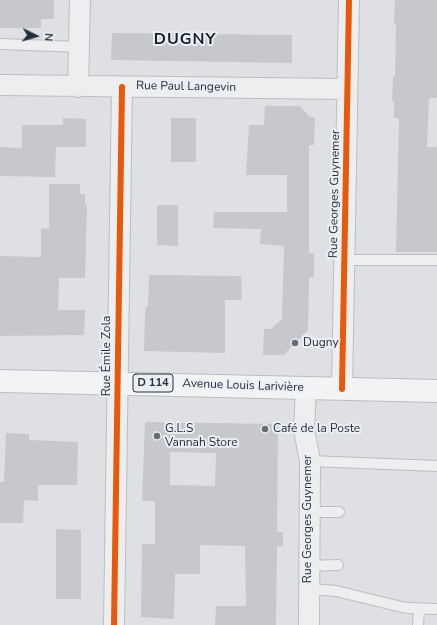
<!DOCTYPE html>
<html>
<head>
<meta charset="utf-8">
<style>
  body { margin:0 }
  #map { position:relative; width:437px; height:625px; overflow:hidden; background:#dee0e3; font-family:"Nunito Sans",sans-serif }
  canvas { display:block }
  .north { position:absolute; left:16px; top:16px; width:40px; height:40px; -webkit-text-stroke:3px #eaeff4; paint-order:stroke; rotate:95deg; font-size:11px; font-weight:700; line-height:16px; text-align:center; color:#252e3c }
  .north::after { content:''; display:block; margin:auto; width:14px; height:18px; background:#252e3c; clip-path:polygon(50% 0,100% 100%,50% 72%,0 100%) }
</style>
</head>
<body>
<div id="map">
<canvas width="437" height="625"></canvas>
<div class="north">N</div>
</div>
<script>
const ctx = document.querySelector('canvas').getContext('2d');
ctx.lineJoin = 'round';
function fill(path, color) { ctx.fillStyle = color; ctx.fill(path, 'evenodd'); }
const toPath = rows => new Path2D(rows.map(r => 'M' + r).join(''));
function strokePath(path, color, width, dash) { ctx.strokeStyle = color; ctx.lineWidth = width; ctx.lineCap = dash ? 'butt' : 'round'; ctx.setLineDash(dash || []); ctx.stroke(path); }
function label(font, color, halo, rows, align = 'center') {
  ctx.font = font + ' "Nunito Sans",sans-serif'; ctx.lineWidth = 4; ctx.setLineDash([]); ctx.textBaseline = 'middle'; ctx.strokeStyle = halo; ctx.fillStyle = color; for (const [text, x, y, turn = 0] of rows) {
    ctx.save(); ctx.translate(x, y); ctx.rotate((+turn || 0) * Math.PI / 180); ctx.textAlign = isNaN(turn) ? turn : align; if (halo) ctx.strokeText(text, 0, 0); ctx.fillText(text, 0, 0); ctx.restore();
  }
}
fill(toPath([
  [0,0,54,0,54,19,41,19,41,28,0,28],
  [395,0,437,0,437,98,429,98,427,147,437,147,437,252,396,252,399,118,394,118,394,101,392,101,393,77,395,77,396,23,394,23],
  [112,33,292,35,292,63,111,60],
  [265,106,300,106,310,117,315,117,314,145,309,145,309,253,314,253,314,277,309,277,308,330,284,355,263,355,264,329,271,329,282,319,284,246,260,244,261,229,213,228,214,212,287,212,287,175,246,175,249,125,264,125],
  [63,118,86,119,86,147,56,147,55,177,0,176,0,147,22,148,22,125,63,125],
  [171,118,196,118,196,162,171,162],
  [49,184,80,184,80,194,85,194,85,205,87,205,85,278,59,278,58,310,85,310,84,335,0,336,0,256,41,257,41,228,49,229],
  [157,205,178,205,178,246,157,245],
  [149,275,241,276,242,300,225,300,225,353,144,351,145,313,146,306,148,306],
  [145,422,278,424,277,532,283,532,283,546,277,546,276,625,215,625,216,606,246,606,245,546,200,545,200,574,175,574,174,619,141,617,142,544,155,544,155,501,142,501],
  [170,452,216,453,215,486,170,485],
  [6,433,29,434,29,440,78,442,77,485,38,485,38,501,24,500,23,523,0,523,0,482,4,482],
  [56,529,81,530,81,599,56,599]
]), '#c6c8cb');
const lane = toPath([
  [0,44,80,47],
  [345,260,437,260],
  [310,461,437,466],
  [309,512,339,512],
  [308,566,338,565],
  [309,589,336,591,406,608,437,609],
  [418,625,419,609]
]);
const street = toPath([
  [0,85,347,89],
  [78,87,80,0],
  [306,388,304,430,310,461,309,625],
  [342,389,349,0],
  [114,625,122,87]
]);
const primary = toPath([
  [0,381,437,391]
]);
strokePath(lane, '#bcbec1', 12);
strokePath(street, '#bcbec1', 22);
strokePath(primary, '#babdc1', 24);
strokePath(lane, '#edeef0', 10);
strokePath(street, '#edeef0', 20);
strokePath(primary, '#f2f3f4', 22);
strokePath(toPath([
  [342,389,349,0],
  [114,625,122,87]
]), '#e8590c', 6);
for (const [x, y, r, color] of [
  [295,343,4,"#666c76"],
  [265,429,4,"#666c76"],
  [157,436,4,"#666c76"]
]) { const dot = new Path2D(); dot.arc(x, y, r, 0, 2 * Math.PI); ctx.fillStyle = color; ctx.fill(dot); strokePath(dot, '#eaeff4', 1.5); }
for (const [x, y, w] of [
  [153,383,40]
]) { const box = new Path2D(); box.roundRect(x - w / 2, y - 9, w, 18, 3); ctx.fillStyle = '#eaeff4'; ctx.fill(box); strokePath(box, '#252e3c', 1); }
label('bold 11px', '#252e3c', null, [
  ["D 114",153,383]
]);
label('12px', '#252e3c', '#eaeff4', [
  ["Rue Paul Langevin",186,87,1],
  ["Rue Georges Guynemer",335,194,-89],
  ["Rue Émile Zola",107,356,-90],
  ["Avenue Louis Larivière",243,386,2],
  ["Rue Georges Guynemer",308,519,-90]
]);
label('12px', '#252e3c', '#eaeff4', [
  ["Dugny",303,343],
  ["G.L.S",165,429],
  ["Vannah Store",165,443],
  ["Café de la Poste",273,429]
], 'left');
ctx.letterSpacing = '1px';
label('bold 16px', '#171f2d', '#eaeff4', [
  ["DUGNY",185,40]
]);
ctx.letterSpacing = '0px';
</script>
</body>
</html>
